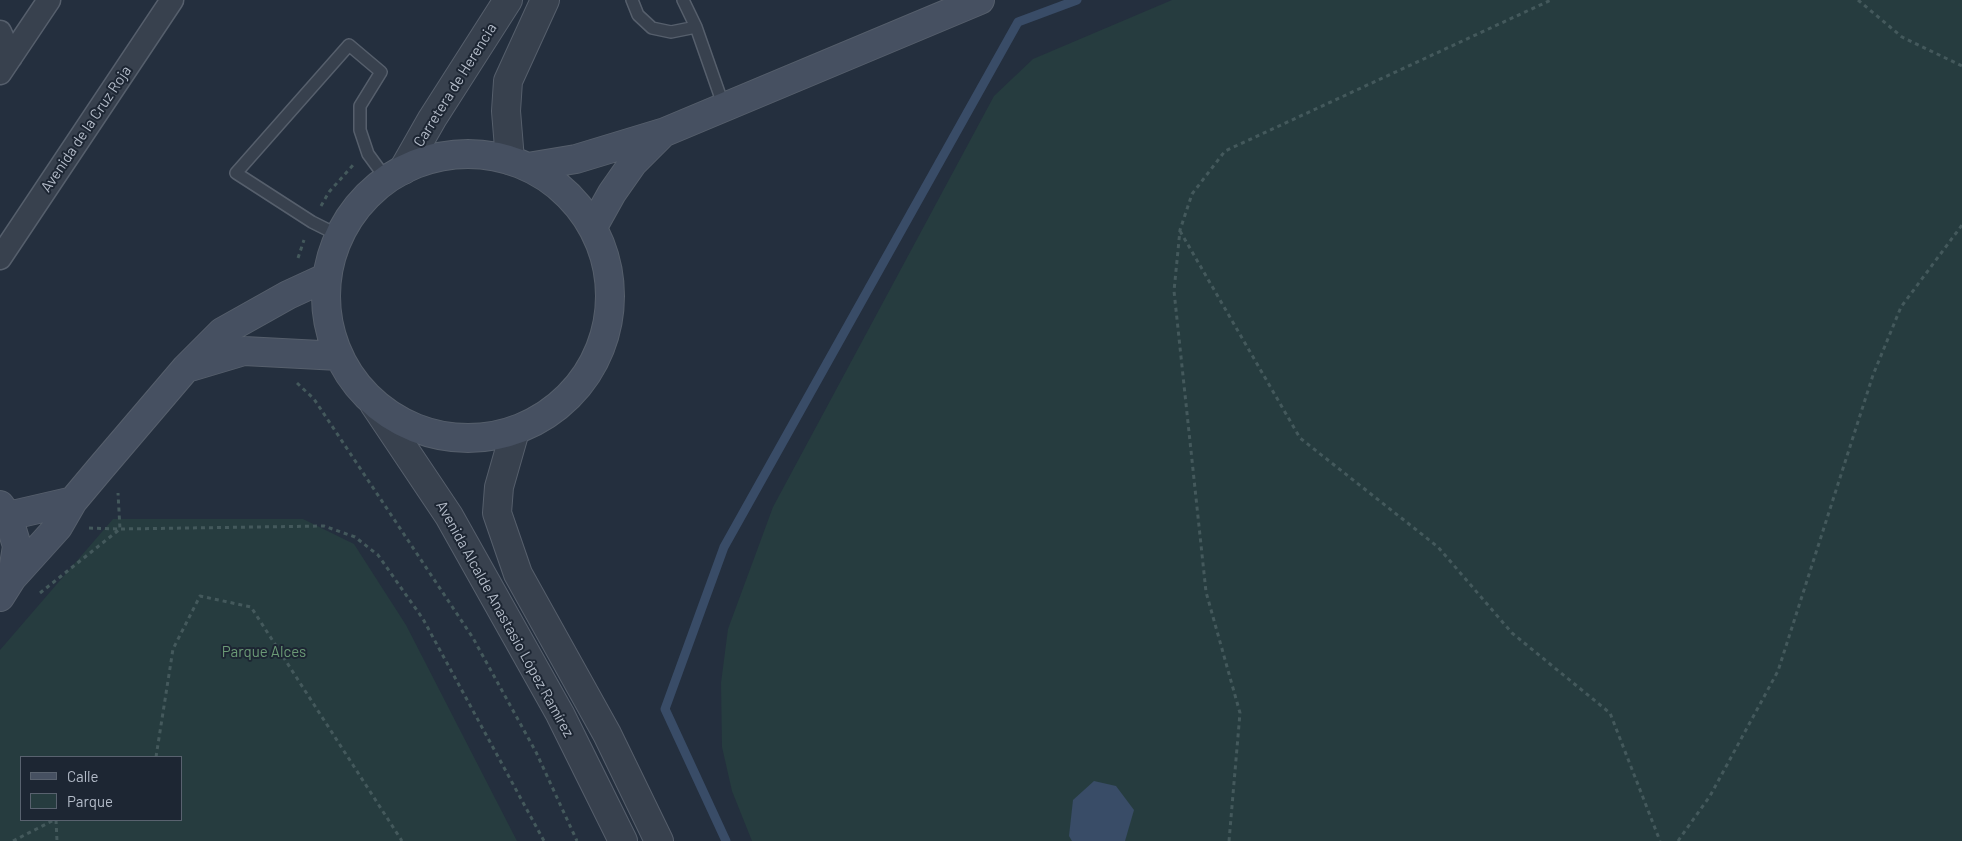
<!DOCTYPE html>
<html>
<head>
<meta charset="utf-8">
<style>
  body { margin:0 }
  #map { position:relative; width:1962px; height:841px; overflow:hidden; background:#242f3e; font-family:Barlow,sans-serif }
  canvas { display:block }
  .legend { position:absolute; left:20px; top:756px; width:162px; height:65px; box-sizing:border-box; background:#1d2633; border:1px solid #59626f; margin:0; padding:6px 9px; list-style:none; font-size:15px; color:#b4bcc9 }
  .legend li { display:flex; align-items:center; gap:10px; height:25px }
  .legend b { width:25px; border:1px solid #59626f }
</style>
</head>
<body>
<div id="map">
<canvas width="1962" height="841"></canvas>
<ul class="legend">
<li><b style="height:6px;background:#465061"></b>Calle</li>
<li><b style="height:14px;background:#263c3f"></b>Parque</li>
</ul>
</div>
<script>
const ctx = document.querySelector('canvas').getContext('2d');
ctx.lineJoin = 'round';
function fill(path, color) { ctx.fillStyle = color; ctx.fill(path, 'evenodd'); }
const toPath = rows => new Path2D(rows.map(r => 'M' + r).join(''));
function strokePath(path, color, width, dash) { ctx.strokeStyle = color; ctx.lineWidth = width; ctx.lineCap = dash ? 'butt' : 'round'; ctx.setLineDash(dash || []); ctx.stroke(path); }
function label(font, color, halo, rows, align = 'center') {
  ctx.font = font + ' Barlow,sans-serif'; ctx.lineWidth = 4; ctx.setLineDash([]); ctx.textBaseline = 'middle'; ctx.strokeStyle = halo; ctx.fillStyle = color; for (const [text, x, y, turn = 0] of rows) {
    ctx.save(); ctx.translate(x, y); ctx.rotate((+turn || 0) * Math.PI / 180); ctx.textAlign = isNaN(turn) ? turn : align; if (halo) ctx.strokeText(text, 0, 0); ctx.fillText(text, 0, 0); ctx.restore();
  }
}
fill(toPath([
  [1172,0,1962,0,1962,841,752,841,732,791,722,747,721,683,728,629,773,507,994,96,1033,59],
  [113,519,303,519,354,544,406,625,517,841,0,841,0,650],
  [181,757,181,820,21,820,21,757]
]), '#263c3f');
fill(toPath([
  [1094,781,1116,786,1134,810,1125,841,1072,841,1069,836,1073,800]
]), '#394c67');
strokePath(toPath([
  [726,841,665,709,724,547,1018,22,1077,0]
]), '#394c67', 9);
const service = toPath([
  [632,0,638,15,652,28,671,32,696,27],
  [683,0,696,27,724,107],
  [340,236,312,222,236,173,349,45,381,72,360,106,360,130,368,154,387,180]
]);
const minor = toPath([
  [0,32,11,57],
  [0,73,49,0],
  [0,258,172,0]
]);
const tertiary = toPath([
  [510,160,506,111,508,81,545,0],
  [403,170,432,119,508,0],
  [374,404,449,516,560,714,623,841],
  [515,431,499,487,497,513,518,574,607,734,659,841]
]);
const secondary = toPath([
  '326 296a142 142 0 1 1 284 0a142 142 0 1 1-284 0Z',
  [528,167,576,159,665,132,980,0],
  [593,227,612,193,633,163,662,134],
  [187,368,244,351,339,356],
  [0,505,8,516,17,546,12,578,0,597],
  [8,516,73,501],
  [12,578,58,527,73,501,99,470,186,368,222,332,288,295,327,277]
]);
strokePath(service, '#565f6c', 14);
strokePath(minor, '#565f6c', 25);
strokePath(tertiary, '#565f6c', 30);
strokePath(secondary, '#565f6c', 30);
strokePath(toPath([
  [1858,0,1902,37,1962,66],
  [321,206,329,192,353,165],
  [1180,231,1300,438,1438,547,1512,633,1610,713,1660,841],
  [298,258,304,240],
  [297,383,314,399,473,638,536,752,577,841],
  [89,528,120,529,324,526,355,537,378,555,423,619,544,841],
  [40,593,120,529,118,493],
  [156,757,173,649,200,596,251,607,402,841],
  [56,820,57,841],
  [13,841,54,820],
  [1229,841,1240,713,1206,592,1174,291,1180,230,1192,194,1225,151,1551,0],
  [1678,841,1710,796,1778,671,1873,375,1901,307,1962,225]
]), '#44595c', 3, [4, 4]);
strokePath(service, '#38414e', 11);
strokePath(minor, '#38414e', 22);
strokePath(tertiary, '#38414e', 28);
strokePath(secondary, '#465061', 28);
label('15px', '#b4bcc9', '#1d2633', [
  ["Carretera de Herencia",455,85,-58],
  ["Avenida de la Cruz Roja",86,129,-56],
  ["Avenida Alcalde Anastasio López Ramírez",505,619,61]
]);
label('15px', '#6b9a76', '#1d2633', [
  ["Parque Alces",264,652]
]);
</script>
</body>
</html>
